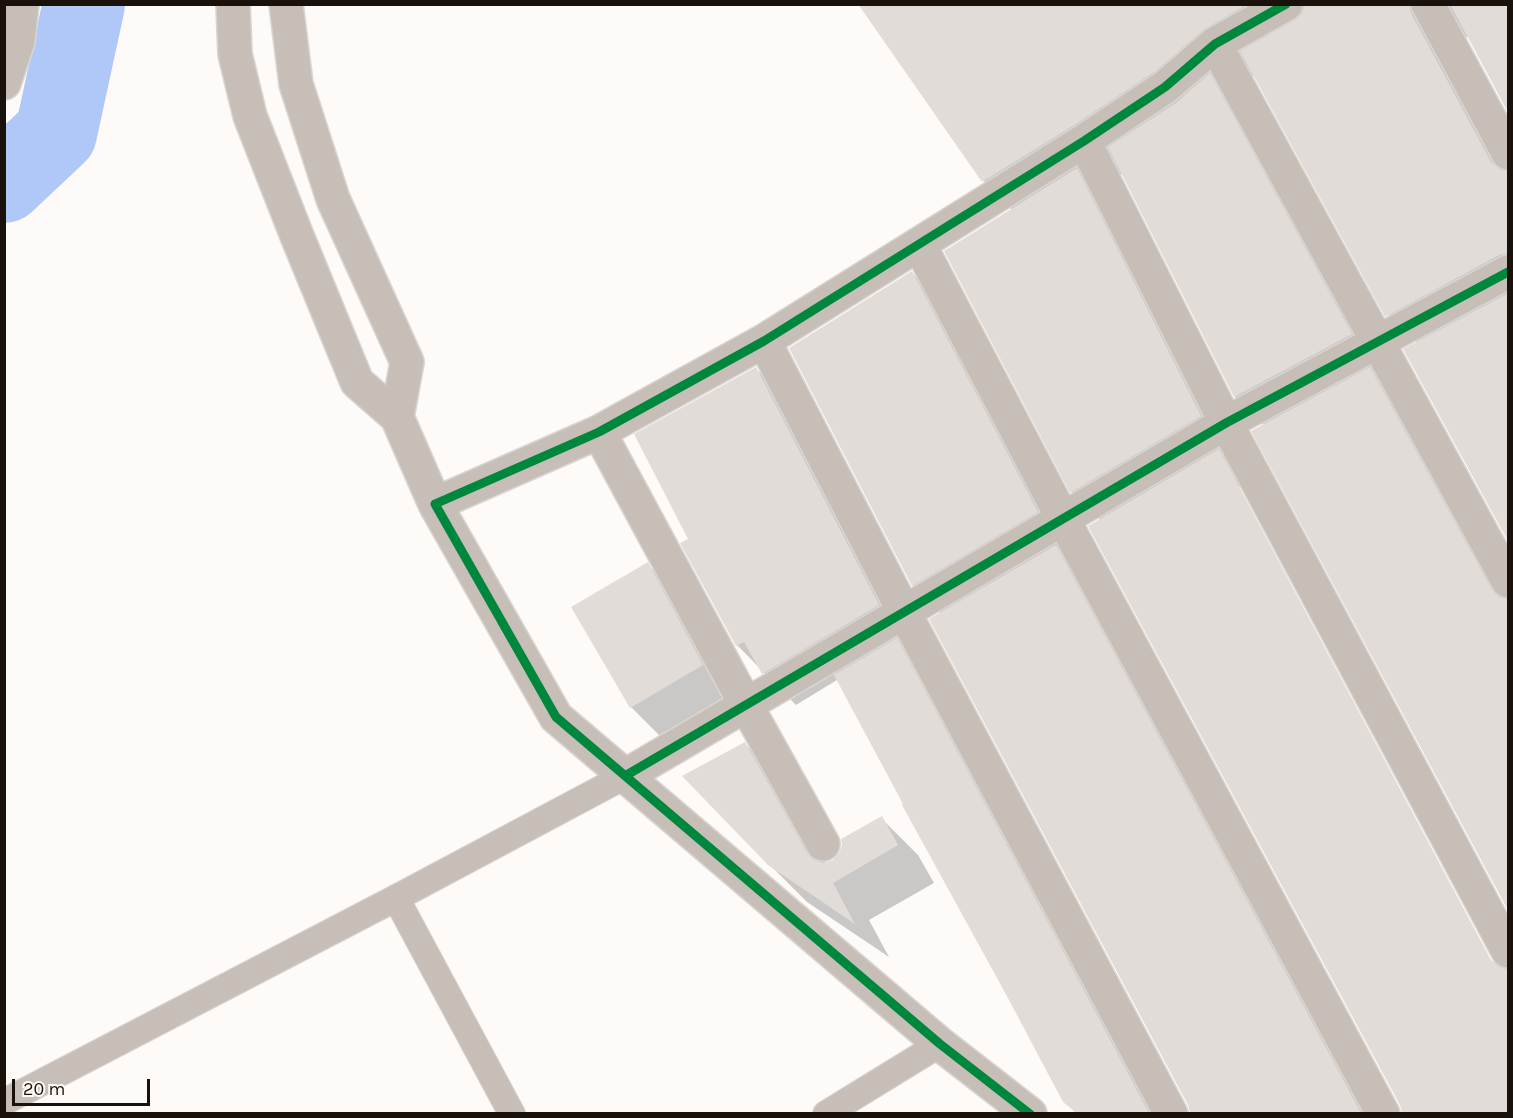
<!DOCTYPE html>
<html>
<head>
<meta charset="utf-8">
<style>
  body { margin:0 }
  #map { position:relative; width:1513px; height:1118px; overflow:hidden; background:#fdfaf8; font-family:Karla,sans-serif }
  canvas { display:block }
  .frame { position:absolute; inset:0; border:6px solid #19110a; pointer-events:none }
  .scale { position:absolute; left:12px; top:1079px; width:138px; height:27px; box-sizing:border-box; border:3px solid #19110a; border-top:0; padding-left:8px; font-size:18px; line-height:21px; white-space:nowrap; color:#19110a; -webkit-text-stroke:4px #fffaf6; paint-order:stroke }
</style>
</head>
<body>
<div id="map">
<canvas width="1513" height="1118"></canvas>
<div class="frame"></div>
<div class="scale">20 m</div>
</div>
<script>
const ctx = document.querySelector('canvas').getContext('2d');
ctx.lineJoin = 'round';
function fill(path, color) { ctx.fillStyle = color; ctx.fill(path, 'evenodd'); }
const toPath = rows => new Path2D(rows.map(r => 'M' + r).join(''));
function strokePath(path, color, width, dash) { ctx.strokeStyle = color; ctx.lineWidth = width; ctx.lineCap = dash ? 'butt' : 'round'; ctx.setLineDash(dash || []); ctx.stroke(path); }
fill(toPath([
  [859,4,1508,4,1468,36,1460,43,1508,154,1508,312,1433,358,1382,308,1255,75,1231,96,1383,367,1373,372,1402,401,1508,597,1508,909,1264,425,1235,397,1123,173,1096,190,1232,448,1222,454,1250,483,1508,966,1508,1114,1403,1114,1401,1105,1100,520,1072,492,1012,210,984,181],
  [1237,487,1241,487,1496,966,1494,967],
  [912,273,944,305,1069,544,1059,550,1087,579,1375,1114,1191,1114,1189,1105,941,614,913,585],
  [756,369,788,401,910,637,900,643,928,672,1163,1114,1077,1114,1064,1101,837,680,796,705,737,645,690,539],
  [647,564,679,596,734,698,663,739,631,707],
  [745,744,782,781,827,863,833,861,841,854,843,845,881,818,918,855,934,883,869,920,889,957,807,902,769,864]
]), '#0003');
strokePath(toPath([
  [4,182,56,133,84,4]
]), '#b0c8f8', 82);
fill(toPath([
  [858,4,1247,4,1203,30,1154,72,1074,125,982,182],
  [1305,4,1409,4,1411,13,1491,162,1499,169,1509,172,1509,253,1499,255,1385,317,1240,51,1295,20,1302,14],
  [1450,4,1509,4,1509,114],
  [1210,73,1352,334,1234,397,1108,147,1176,103],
  [1077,168,1201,416,1070,493,944,251],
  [912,271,1038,512,912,586,789,348],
  [1509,293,1509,543,1403,349],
  [756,367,879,605,762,674,744,642,736,646,680,543,688,539,634,434],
  [1370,367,1492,590,1499,597,1509,600,1509,912,1251,431],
  [1219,449,1491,960,1499,967,1509,970,1509,1113,1402,1113,1400,1105,1088,526],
  [1056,545,1361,1113,1190,1113,1188,1105,929,619],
  [648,562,703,665,630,708,571,607],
  [897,638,1149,1113,1077,1113,1063,1102,1008,998,902,805,903,804,834,675],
  [745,742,807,853,814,860,823,863,833,860,839,853,842,845,841,839,882,816,898,845,833,883,855,924,768,865,682,776]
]), '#e2dcd8');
const lane = toPath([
  [396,898,512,1114],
  [4,1102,396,898,625,776],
  [826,1114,940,1044]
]);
const street = toPath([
  [233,4,235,54,250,116,297,236,357,382,397,417,435,504],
  [286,4,296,84,333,199,407,362,397,417],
  [1428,4,1508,153],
  [1215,44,1508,581],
  [4,83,18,41,22,4],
  [1084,141,1226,423,1508,951],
  [919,244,1063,519,1383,1114],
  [764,341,904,612,1171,1114],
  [599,432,746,705,823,844],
  [625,776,1226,423,1508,272],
  [1030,1114,940,1044,556,717,435,504,599,432,764,341,1084,141,1165,87,1215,44,1286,4]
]);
strokePath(lane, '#d8d5d3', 28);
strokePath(street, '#d8d5d3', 36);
strokePath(lane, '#c7bfb7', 26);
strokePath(street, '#c7bfb7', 33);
strokePath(toPath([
  [625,776,1226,423,1508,272],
  [1030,1114,940,1044,556,717,435,504,599,432,764,341,1084,141,1165,87,1215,44,1286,4]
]), '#00873e', 9);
</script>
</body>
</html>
